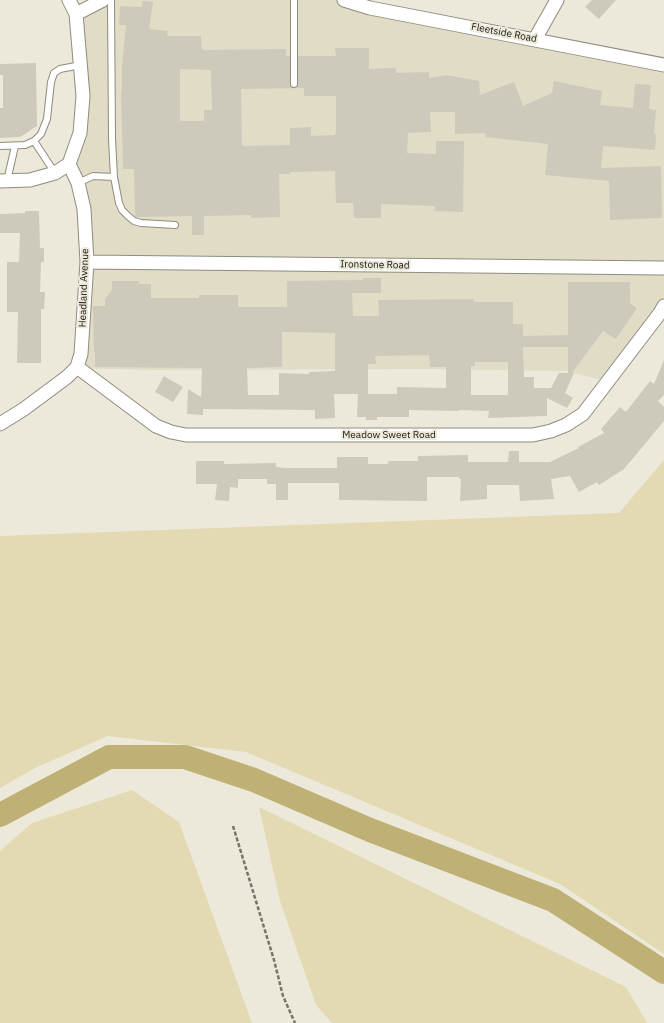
<!DOCTYPE html>
<html>
<head>
<meta charset="utf-8">
<style>
  body { margin:0 }
  canvas { display:block; background:#ece9da }
</style>
</head>
<body>
<canvas width="664" height="1023"></canvas>
<script>
const ctx = document.querySelector('canvas').getContext('2d');
ctx.lineJoin = 'round';
function fill(path, color) { ctx.fillStyle = color; ctx.fill(path, 'evenodd'); }
const toPath = rows => new Path2D(rows.map(r => 'M' + r).join(''));
function strokePath(path, color, width, dash) { ctx.strokeStyle = color; ctx.lineWidth = width; ctx.lineCap = dash ? 'butt' : 'round'; ctx.setLineDash(dash || []); ctx.stroke(path); }
function label(font, color, halo, rows, align = 'center') {
  ctx.font = font + ' "IBM Plex Sans",sans-serif'; ctx.lineWidth = 4; ctx.setLineDash([]); ctx.textBaseline = 'middle'; ctx.strokeStyle = halo; ctx.fillStyle = color; for (const [text, x, y, turn = 0] of rows) {
    ctx.save(); ctx.translate(x, y); ctx.rotate((+turn || 0) * Math.PI / 180); ctx.textAlign = isNaN(turn) ? turn : align; if (halo) ctx.strokeText(text, 0, 0); ctx.fillText(text, 0, 0); ctx.restore();
  }
}
fill(toPath([
  [102,0,347,0,664,64,664,307,609,382,566,371,433,369,150,370,77,368,84,209,69,164,80,133,76,14]
]), '#e1dcc6');
fill(toPath([
  [664,460,664,954,560,884,246,752,108,736,37,767,0,788,0,536,619,513],
  [132,790,179,822,252,1023,0,1023,0,851,32,823],
  [259,807,626,987,647,1023,332,1023,316,1005,280,901]
]), '#e3d9b2');
strokePath(toPath([
  [0,815,109,757,185,757,254,780,370,830,553,900,664,972]
]), '#bfb176', 24);
fill(toPath([
  [592,0,616,0,599,19,585,7],
  [143,1,153,2,149,29,168,31,167,36,201,36,202,50,286,49,286,56,290,56,290,84,294,88,297,88,298,84,298,56,336,56,335,48,369,48,369,69,396,68,396,73,429,72,429,78,446,75,479,81,480,95,514,82,523,106,552,93,554,81,602,91,600,105,633,108,635,84,651,85,649,109,656,110,654,134,656,134,655,150,603,146,601,168,661,166,662,218,610,220,609,181,545,175,548,144,485,137,485,133,455,134,455,112,430,112,431,132,408,133,407,153,436,154,436,141,464,141,463,212,435,211,435,206,381,204,381,218,354,218,353,203,336,203,335,171,290,172,290,174,279,174,280,217,251,218,251,215,204,216,204,235,192,235,192,216,136,217,135,216,134,169,123,169,121,91,122,91,122,66,126,25,119,25,120,6,142,7],
  [180,69,211,70,212,110,204,110,204,121,180,121],
  [304,88,304,96,336,96,336,133,335,133,335,135,311,136,311,127,290,128,290,145,242,146,241,89],
  [36,63,37,126,20,137,0,138,0,108,3,108,3,75,0,75,0,64],
  [25,211,39,211,40,248,44,248,44,262,41,262,40,292,45,292,44,309,41,309,41,363,17,363,18,312,7,312,7,262,19,262,20,233,0,233,0,214,25,213],
  [363,278,381,278,381,293,352,293,353,316,379,316,378,300,474,299,474,302,513,302,513,324,523,324,523,336,568,335,568,282,630,282,630,303,637,308,616,339,603,331,572,373,574,373,565,393,573,398,567,408,547,398,547,416,488,418,489,411,459,410,459,411,409,410,409,417,377,417,377,420,366,420,366,417,357,417,358,394,334,394,335,418,315,419,315,410,203,409,203,415,187,414,188,389,201,397,202,368,95,367,95,352,94,352,93,306,105,306,105,299,112,290,112,281,139,281,139,284,151,284,151,298,199,298,199,295,238,295,238,307,287,307,287,281,363,280],
  [282,332,335,333,335,371,309,372,309,374,279,373,279,395,248,395,247,368,282,367],
  [523,347,568,347,568,373,559,373,551,388,534,388,534,377,524,377],
  [429,355,430,367,446,367,446,388,397,387,397,394,368,394,368,364,376,364,375,356],
  [475,362,508,362,508,395,471,395,471,366,475,366],
  [664,360,664,395,658,401,664,407,664,421,624,469,599,485,597,482,579,492,570,476,551,479,554,499,520,501,519,485,487,485,487,499,460,501,461,479,459,479,459,477,427,477,427,501,339,500,339,483,288,483,288,500,276,500,276,484,267,484,267,479,238,479,238,488,230,487,229,501,215,500,217,484,196,484,196,461,224,461,224,464,276,463,276,467,285,468,337,468,337,457,368,457,368,464,388,464,388,461,418,461,418,456,468,455,468,462,508,462,509,451,519,451,519,462,550,462,579,448,578,447,604,433,601,429,620,407,626,412,650,381,654,384],
  [164,376,183,387,173,402,155,392]
]), '#cdcabc');
const lane = toPath([
  [294,0,294,84],
  [34,141,55,173],
  [0,146,25,145,34,141,41,134,47,119,51,82,54,73,60,69,81,65],
  [114,177,119,203,122,210,128,216,134,221,141,223,175,225],
  [7,181,15,146],
  [78,183,93,176,114,177,112,139,111,0]
]);
const street = toPath([
  [344,0,370,8,664,65],
  [76,14,103,0],
  [535,39,557,0],
  [0,181,30,180,55,173,69,164],
  [87,262,664,268],
  [77,367,156,426,171,432,186,435,533,435,551,431,566,425,583,414,660,313,664,306],
  [0,424,24,409,67,377,77,367,81,354,87,262,84,209,78,183,69,164,80,133,83,96,76,14,69,0]
]);
strokePath(lane, '#8f8b7e', 8);
strokePath(street, '#8f8b7e', 15);
strokePath(toPath([
  [233,826,274,960,283,996,295,1023]
]), '#76746b', 2.5, [4, 2]);
strokePath(lane, '#fff', 6);
strokePath(street, '#fff', 13);
label('10px', '#15140f', '#ece9da', [
  ["Fleetside Road",504,33,11],
  ["Ironstone Road",375,265,1],
  ["Headland Avenue",84,288,-88],
  ["Meadow Sweet Road",389,435]
]);
</script>
</body>
</html>
